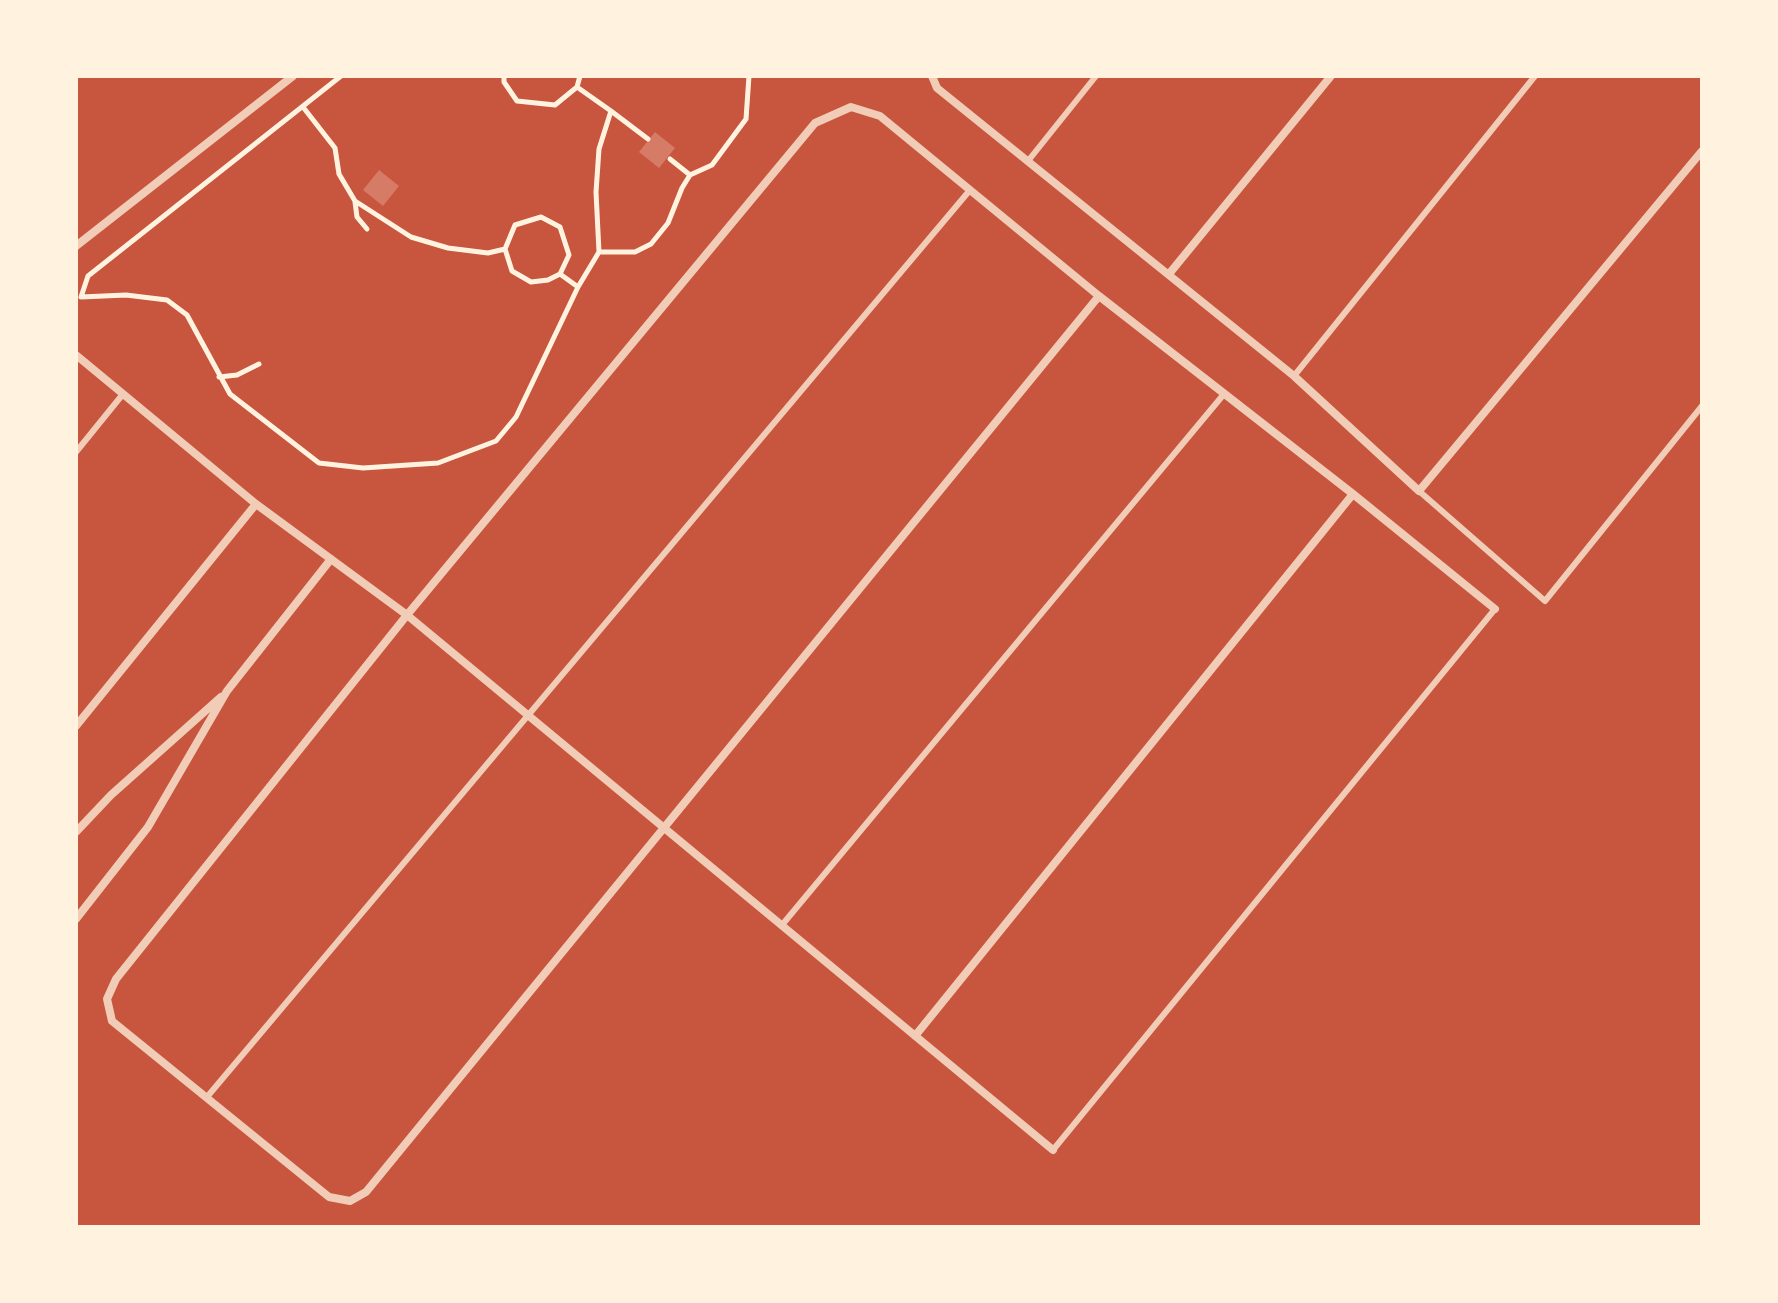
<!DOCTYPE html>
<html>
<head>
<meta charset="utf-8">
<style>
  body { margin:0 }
  #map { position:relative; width:1778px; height:1303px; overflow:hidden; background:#c8553d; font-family:"Space Grotesk",sans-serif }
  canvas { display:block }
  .frame { position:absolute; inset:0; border:78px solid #fff3e0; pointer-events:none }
</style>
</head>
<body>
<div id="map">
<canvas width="1778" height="1303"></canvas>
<div class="frame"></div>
</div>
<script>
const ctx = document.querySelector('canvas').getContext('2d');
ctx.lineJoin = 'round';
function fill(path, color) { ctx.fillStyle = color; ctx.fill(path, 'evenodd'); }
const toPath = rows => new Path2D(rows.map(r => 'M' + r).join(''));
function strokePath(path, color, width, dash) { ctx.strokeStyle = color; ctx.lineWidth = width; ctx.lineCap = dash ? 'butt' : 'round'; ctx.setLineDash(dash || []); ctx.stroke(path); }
fill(toPath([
  [655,132,675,148,659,168,639,152],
  [379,170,399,186,383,206,363,190]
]), '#d67c66');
strokePath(toPath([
  [341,76,88,276,81,297,126,295,167,300,187,315,230,394,319,463,363,468,438,463,496,441,516,417,578,287,599,252,596,192,599,149,611,111,648,139],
  [504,76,504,82,517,101,555,105,577,87,580,76],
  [577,87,611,111],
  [303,107,335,148,339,174,355,201,411,237,448,248,488,253,505,249],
  [690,175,712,165,746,119,749,76],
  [355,202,357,217,367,229],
  [599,252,635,252,651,244,668,223,682,188,690,175,670,159],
  [560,274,569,255,560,227,541,217,515,225,505,249,512,271,531,282,548,280,560,274,578,287],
  [219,377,237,375,259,364]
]), '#fff3e0', 5);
strokePath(toPath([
  [1028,161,1096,76],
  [1294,376,1535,76],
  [76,452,123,394],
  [1419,491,1545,601,1702,406],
  [782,925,1224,394],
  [207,1097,970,190],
  [1053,1150,1495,609]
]), '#f1ccb7', 6);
strokePath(toPath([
  [932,76,937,88,1294,376,1419,491,1702,151],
  [76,246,293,76],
  [1169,274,1331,76],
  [1099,296,366,1192,350,1201,329,1197,112,1021,107,999,116,979,407,615,815,123,851,107,880,116,1099,296,1353,494,1495,609],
  [76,355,256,504,407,615,1053,1150],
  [76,726,256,504],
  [76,832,111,795,221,697],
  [76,919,148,827,227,691,331,559],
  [915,1036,1353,494]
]), '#f1ccb7', 8);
</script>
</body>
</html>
